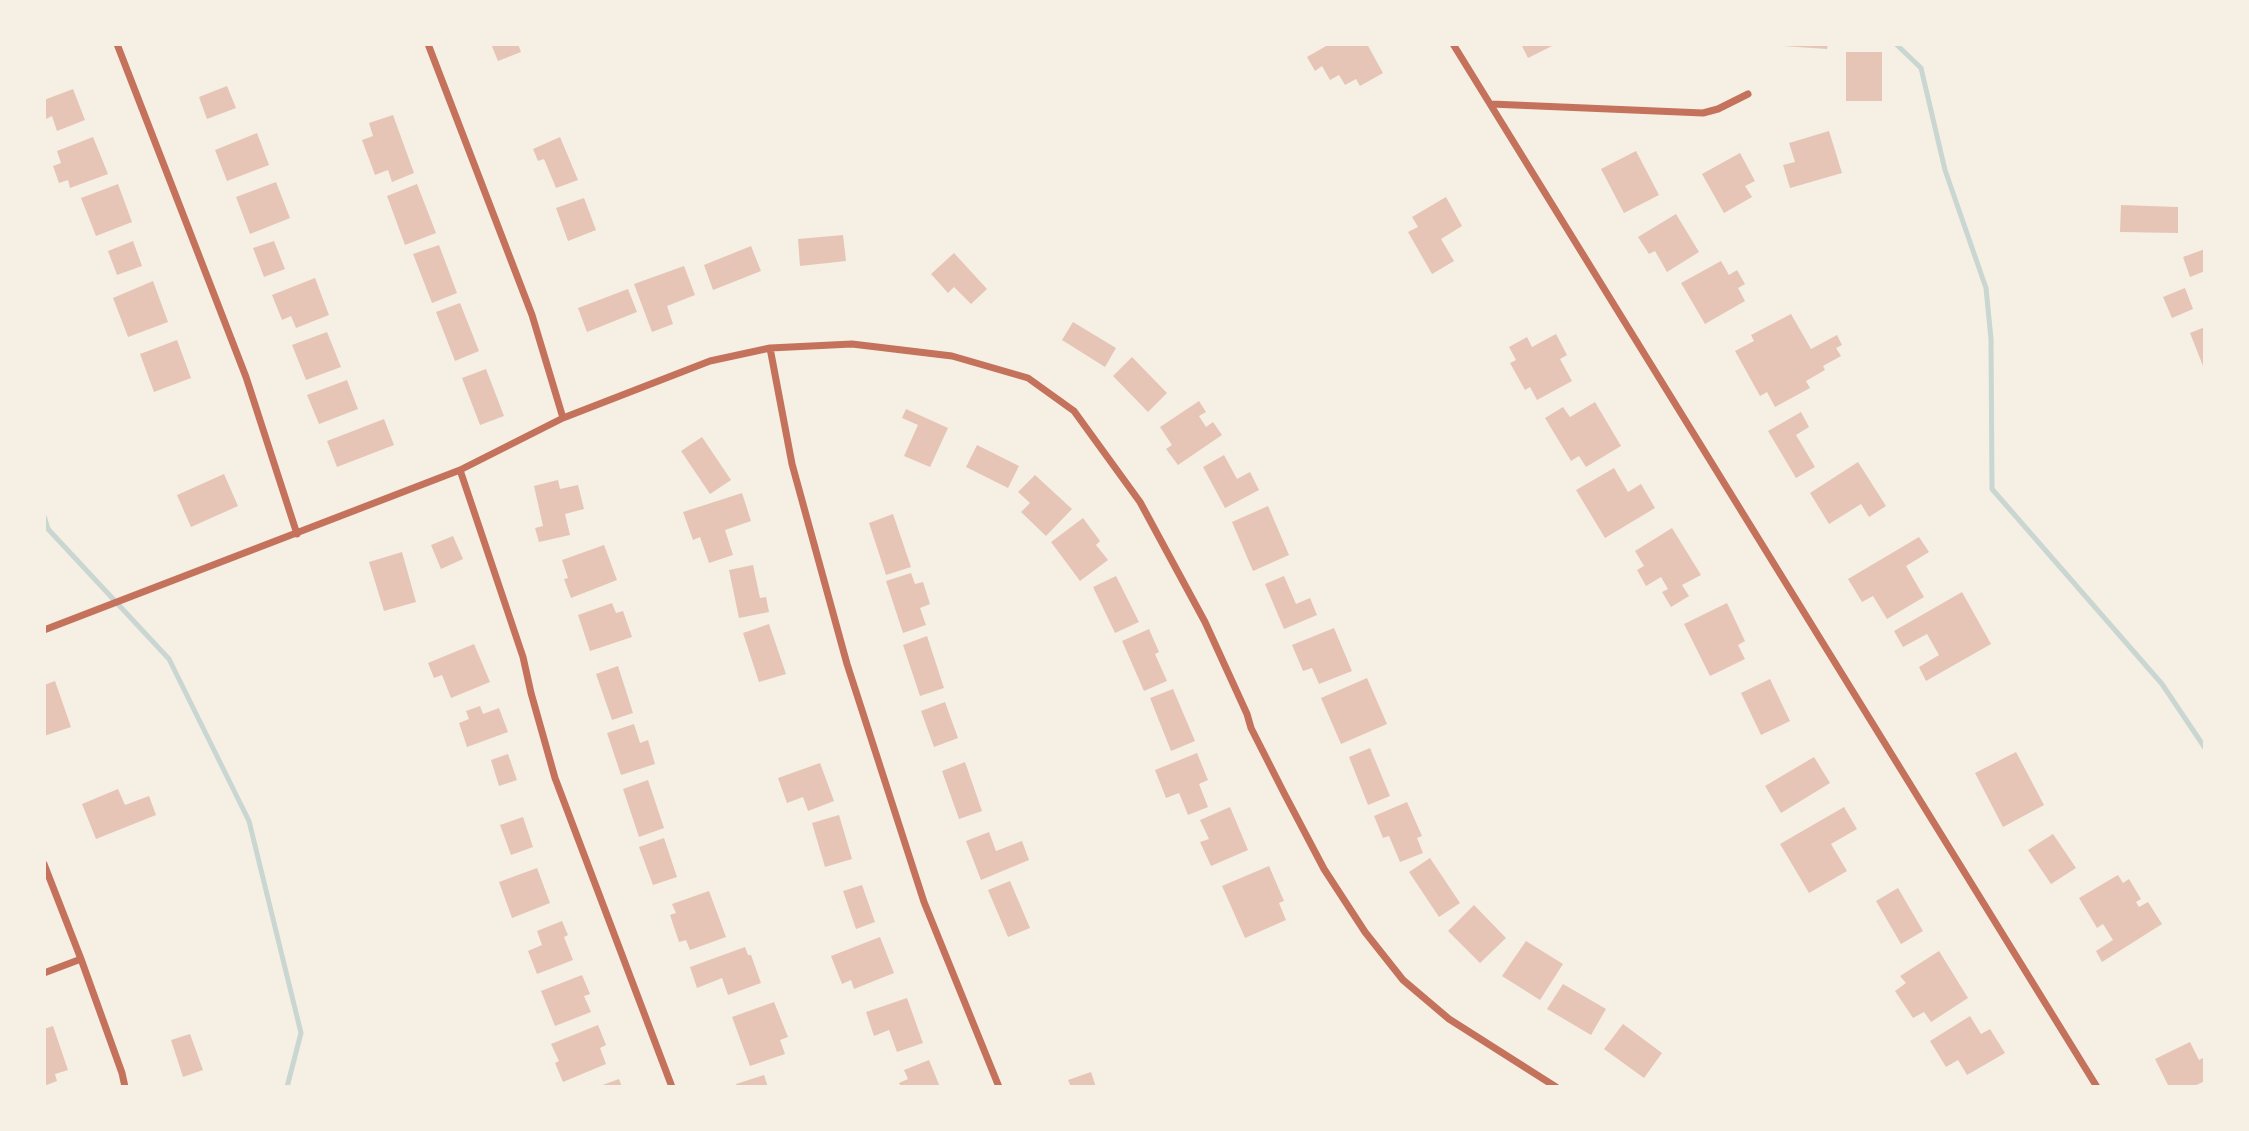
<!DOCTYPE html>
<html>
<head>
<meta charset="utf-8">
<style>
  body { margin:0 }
  #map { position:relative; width:2249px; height:1131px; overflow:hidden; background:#f6efe4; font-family:"PT Sans",sans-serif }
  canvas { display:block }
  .frame { position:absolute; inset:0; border:46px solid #f6efe4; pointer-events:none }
</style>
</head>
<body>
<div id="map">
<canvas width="2249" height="1131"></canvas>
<div class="frame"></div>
</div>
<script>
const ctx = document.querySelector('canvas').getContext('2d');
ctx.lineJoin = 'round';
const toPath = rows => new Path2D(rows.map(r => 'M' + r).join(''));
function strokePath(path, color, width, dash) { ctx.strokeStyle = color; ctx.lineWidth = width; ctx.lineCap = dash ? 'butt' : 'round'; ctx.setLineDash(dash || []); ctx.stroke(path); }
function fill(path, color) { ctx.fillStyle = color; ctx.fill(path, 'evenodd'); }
strokePath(toPath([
  [1896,44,1921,68,1945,170,1986,288,1991,339,1992,489,2162,684,2205,748],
  [44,516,48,529,169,659,249,821,301,1033,287,1087]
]), '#c9d6d2', 5);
fill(toPath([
  [491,44,518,44,521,52,498,61],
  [1325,44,1367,44,1383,73,1360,86,1356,79,1345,85,1339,75,1330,80,1322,66,1315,71,1307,57,1326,46],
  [1521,44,1556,44,1528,58],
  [1604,44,1636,44,1636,46,1604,46],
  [1783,44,1828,44,1827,49,1783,46],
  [1846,52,1882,52,1882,101,1846,101],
  [227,86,236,108,207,119,199,97],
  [73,89,85,120,57,131,52,116,44,120,44,100],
  [393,115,414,173,392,182,388,170,375,175,362,140,373,136,369,123],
  [1829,131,1842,173,1790,188,1783,165,1795,162,1789,143],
  [257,133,269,165,227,181,215,150],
  [93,137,108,174,70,188,68,180,59,183,53,166,61,163,57,151],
  [560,137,578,180,556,188,544,159,538,161,533,149],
  [1636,151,1659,195,1624,213,1601,169],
  [1740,153,1755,181,1745,186,1752,197,1724,213,1702,174],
  [276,182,290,218,250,234,236,197],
  [118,184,132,222,96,236,81,198],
  [417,184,436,233,405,245,387,196],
  [1446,197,1462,226,1441,239,1454,261,1432,274,1408,232,1418,227,1412,217],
  [584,198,596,230,568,241,556,208],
  [2121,205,2178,207,2178,233,2120,232],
  [1676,214,1699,252,1667,272,1655,251,1649,254,1638,237],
  [843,235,846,261,800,266,798,239],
  [133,241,142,266,117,275,108,251],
  [274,241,285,269,264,277,253,248],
  [439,245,457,293,432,303,413,254],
  [751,246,761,271,713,290,704,265],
  [2205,249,2205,271,2190,277,2183,257],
  [954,253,987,289,971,304,954,287,948,293,931,274],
  [1721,261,1729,275,1737,270,1745,284,1738,288,1745,301,1705,324,1681,283],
  [684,266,695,295,667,306,673,324,652,332,634,284],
  [315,278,329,315,296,328,291,316,282,320,272,295],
  [153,281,168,322,128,337,113,298],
  [2185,288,2193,309,2172,318,2163,297],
  [628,289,637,312,587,332,578,308],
  [460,303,479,351,455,361,436,312],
  [1791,314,1811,349,1837,335,1842,345,1836,348,1841,356,1823,366,1825,370,1806,381,1810,388,1775,407,1767,392,1760,396,1735,351,1754,341,1751,335],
  [1073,322,1116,348,1105,367,1062,340],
  [2205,327,2205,371,2190,333],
  [327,332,341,367,306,380,292,345],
  [1556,334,1567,355,1560,359,1572,381,1537,400,1530,387,1525,390,1510,363,1516,360,1509,347,1527,337,1532,347],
  [177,340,191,378,154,392,140,354],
  [1132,357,1167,393,1148,412,1113,376],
  [486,369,504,416,480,425,462,378],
  [347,380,358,409,319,424,307,395],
  [1199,401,1206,412,1199,416,1206,427,1213,422,1222,435,1178,465,1166,449,1172,445,1160,427],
  [1595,402,1621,446,1586,467,1579,456,1571,461,1545,418,1563,407,1570,417],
  [906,409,948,428,930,467,904,456,918,425,902,418],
  [1801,412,1809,427,1796,435,1815,467,1796,478,1768,431],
  [384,419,394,445,337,467,327,441],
  [702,437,731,480,710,494,681,451],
  [977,445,1019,466,1008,488,966,467],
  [1224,455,1237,479,1250,472,1259,490,1225,508,1203,467],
  [1858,462,1886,506,1869,517,1861,504,1829,524,1810,493],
  [1614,468,1628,492,1641,484,1655,508,1605,538,1576,490],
  [224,474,238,506,191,527,177,495],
  [1035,475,1072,509,1046,536,1021,512,1030,503,1018,492],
  [558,480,560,489,578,485,584,509,565,514,570,535,539,542,535,528,543,526,534,486],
  [742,493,751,521,725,530,733,555,709,563,700,537,693,540,683,512],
  [1268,506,1289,555,1253,571,1232,522],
  [893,514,911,567,886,575,869,523],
  [1083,518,1100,541,1096,545,1108,560,1080,581,1051,542],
  [1672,528,1701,575,1682,585,1689,596,1671,607,1662,592,1668,589,1661,577,1646,586,1637,570,1644,566,1635,551],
  [453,536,463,559,441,569,431,545],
  [1919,537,1929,552,1906,566,1924,597,1887,619,1873,596,1862,602,1848,579],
  [604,545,617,580,571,598,564,579,568,578,562,560],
  [402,552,416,602,384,611,369,562],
  [753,565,760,598,766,597,769,612,739,618,729,570],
  [911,573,915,584,923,582,930,604,920,608,926,625,903,633,886,581],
  [1116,576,1139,622,1115,633,1093,587],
  [1284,576,1296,604,1310,598,1317,615,1284,629,1265,584],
  [1962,592,1991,644,1926,681,1919,667,1939,655,1927,634,1903,647,1894,631],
  [612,603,616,613,623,611,632,637,590,651,578,615],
  [1727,603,1745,641,1738,645,1745,659,1710,676,1684,624],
  [769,624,786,674,759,682,743,633],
  [1334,628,1352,671,1319,684,1312,668,1303,671,1292,645],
  [1149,629,1159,652,1155,654,1167,681,1144,691,1122,641],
  [927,636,944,688,920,696,903,645],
  [474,644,490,682,451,698,442,675,434,678,428,663],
  [618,666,633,713,612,720,596,674],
  [1367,678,1387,724,1341,744,1321,698],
  [1770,679,1790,721,1761,735,1741,693],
  [55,681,71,727,44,736,44,685],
  [1173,689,1195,741,1171,751,1150,698],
  [945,702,958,738,934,747,921,711],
  [480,706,483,714,499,708,508,732,467,747,459,723,469,719,466,711],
  [634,724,640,743,648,740,655,764,621,775,607,733],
  [1370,748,1390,796,1368,805,1349,757],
  [2016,752,2044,805,2003,827,1975,773],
  [1197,753,1208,780,1199,784,1208,807,1188,815,1179,793,1166,798,1155,770],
  [508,754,517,780,499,786,491,760],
  [1814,757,1830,783,1781,813,1765,786],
  [965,762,982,811,959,819,942,771],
  [820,763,834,801,808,811,803,797,787,803,778,778],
  [648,780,664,828,639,837,623,789],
  [118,789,125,805,149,796,156,815,96,839,82,804],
  [1407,802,1422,836,1417,838,1423,853,1400,862,1389,836,1383,838,1374,816],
  [1230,807,1248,850,1211,866,1200,842,1209,839,1200,820],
  [1844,807,1857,829,1831,844,1847,871,1809,893,1780,844],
  [839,815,852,859,825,867,812,823],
  [523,817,533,847,511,855,500,825],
  [989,832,996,851,1022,841,1029,860,981,880,966,841],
  [2053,834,2076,868,2051,884,2028,850],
  [664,838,677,877,653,885,639,847],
  [1430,858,1460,903,1439,917,1409,872],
  [1269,866,1284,901,1279,903,1286,920,1245,938,1222,886],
  [537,868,550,903,512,918,499,882],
  [2118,875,2123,883,2129,879,2141,899,2136,902,2139,907,2148,902,2162,924,2102,962,2096,951,2113,940,2103,924,2097,928,2079,898],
  [1010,881,1030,928,1008,937,988,890],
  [862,885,875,922,856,929,843,891],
  [1898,888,1923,931,1901,944,1876,901],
  [709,891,726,937,690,950,686,940,679,942,670,915,676,913,672,904],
  [1474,905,1506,938,1480,963,1448,931],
  [562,921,568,935,564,937,573,960,537,974,528,951,542,945,537,931],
  [880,937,894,973,854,989,851,980,842,984,831,956],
  [1526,941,1563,964,1540,1000,1502,976],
  [745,947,748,955,751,955,761,983,728,995,722,978,697,988,690,967],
  [1939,951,1968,998,1931,1022,1924,1012,1913,1018,1895,991,1906,983,1900,976],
  [582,975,590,994,584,996,591,1012,555,1026,541,991],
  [1563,984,1606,1009,1591,1035,1547,1009],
  [907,998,923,1043,897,1052,889,1030,874,1036,866,1012],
  [774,1002,788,1037,780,1040,785,1054,750,1066,732,1017],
  [1970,1016,1981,1034,1990,1029,2005,1053,1967,1075,1958,1060,1946,1067,1930,1041],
  [1623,1024,1662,1053,1644,1078,1604,1049],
  [598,1025,606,1045,600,1048,606,1064,563,1082,555,1063,559,1061,551,1044],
  [53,1026,68,1070,55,1074,57,1081,44,1086,44,1029],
  [190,1034,203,1070,183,1077,171,1040],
  [2190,1042,2199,1060,2205,1057,2205,1081,2192,1087,2169,1087,2155,1059],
  [929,1060,940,1087,901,1087,899,1083,908,1079,904,1070],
  [1091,1072,1096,1087,1071,1087,1068,1080],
  [764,1075,768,1087,737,1087,736,1084],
  [619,1079,622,1087,597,1087]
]), '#e6c5b7');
strokePath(toPath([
  [117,44,246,377,297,534],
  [428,44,532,315,563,418],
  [1453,44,2097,1087],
  [1491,104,1703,113,1718,109,1748,94],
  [770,348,792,464,847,664,924,902,999,1087],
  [460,470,523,657,531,693,555,778,672,1087],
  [44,630,460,470,563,418,710,361,770,348,852,344,952,356,1028,378,1074,411,1140,502,1205,622,1247,714,1251,728,1284,793,1324,869,1365,932,1403,980,1449,1019,1556,1087],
  [44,864,81,959,122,1073,125,1087],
  [44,973,81,959]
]), '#c5725c', 7);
</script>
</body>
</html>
